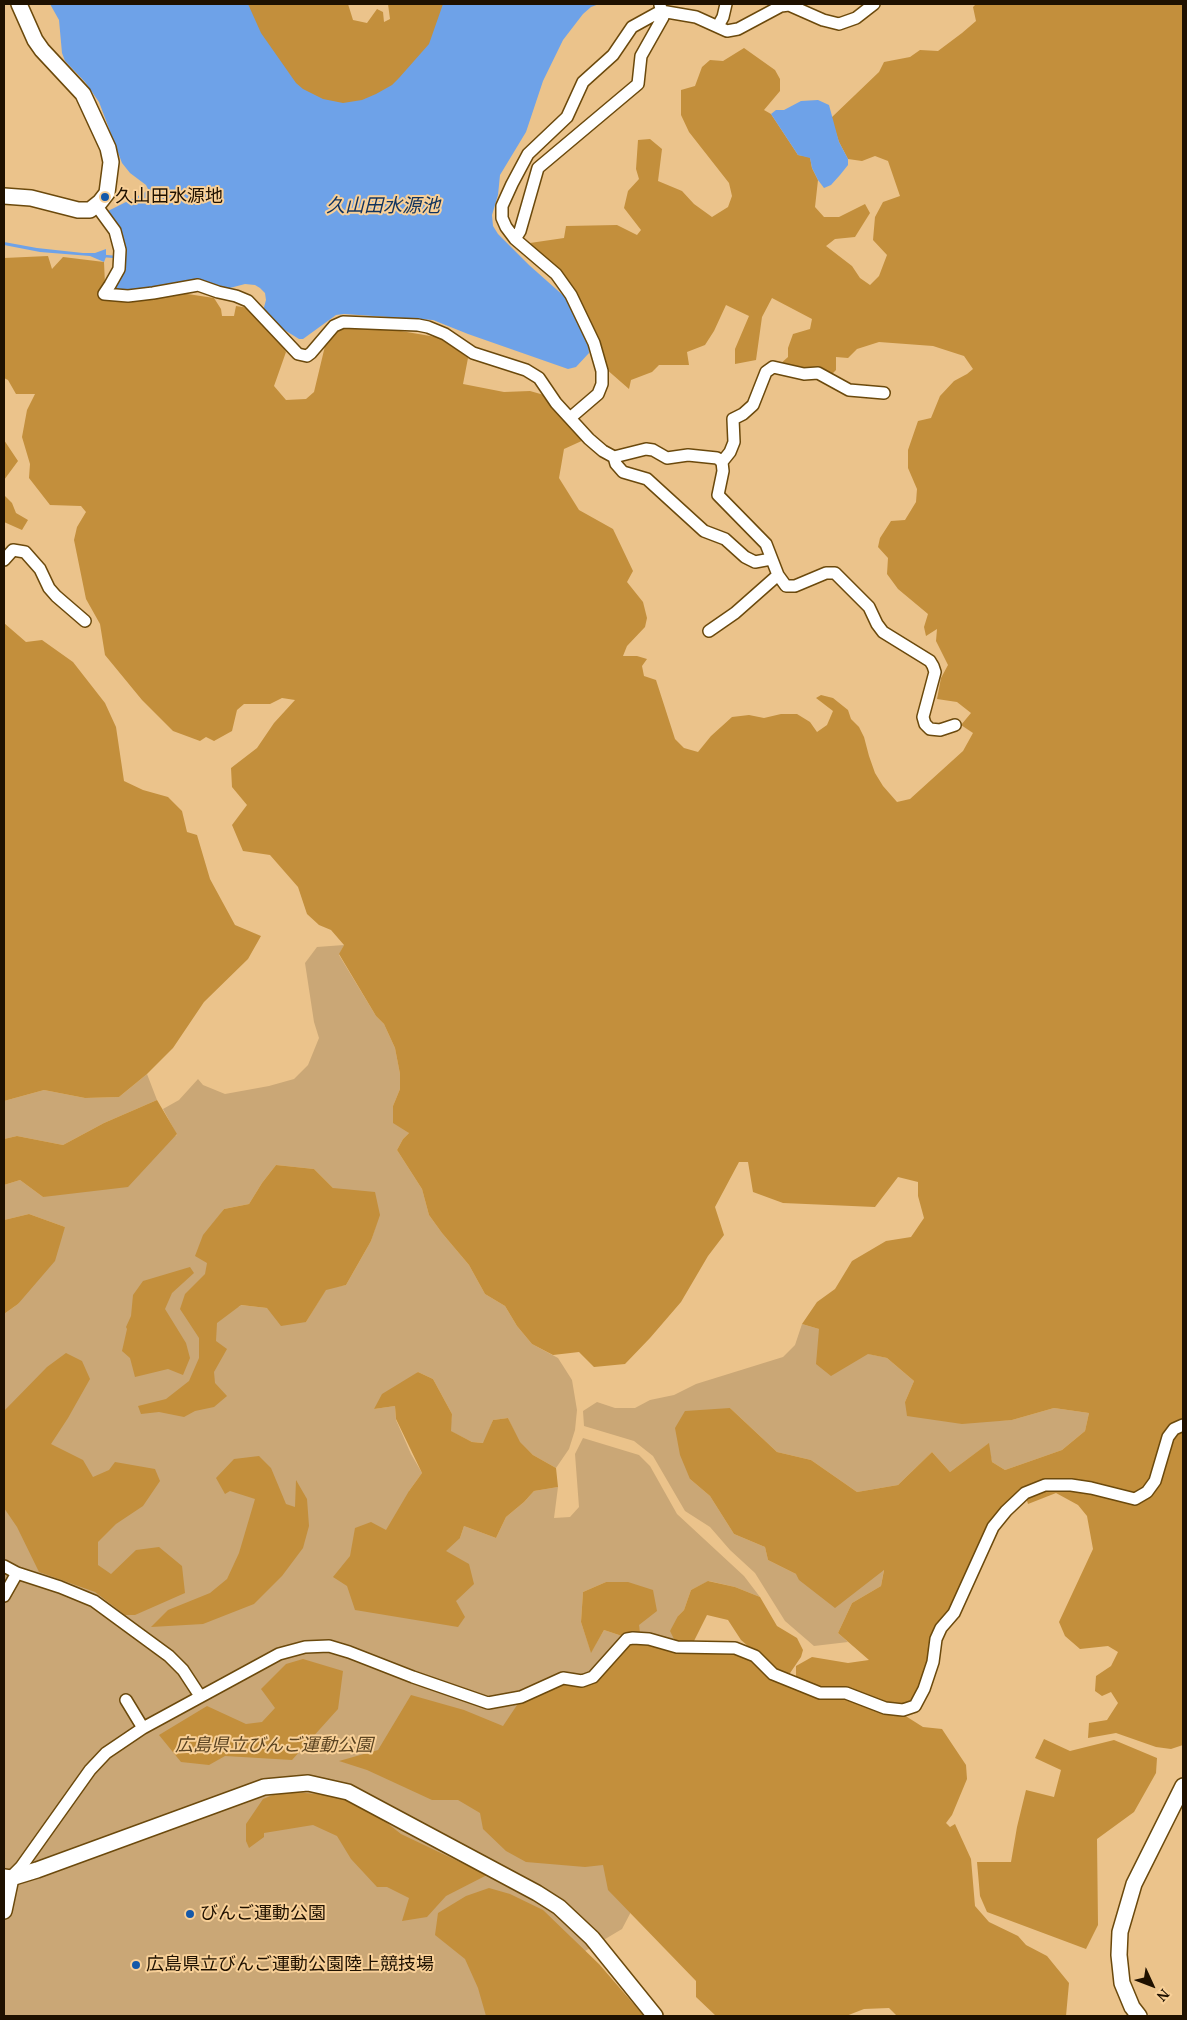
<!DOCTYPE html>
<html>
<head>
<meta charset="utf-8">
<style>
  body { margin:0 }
  #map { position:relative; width:1187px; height:2020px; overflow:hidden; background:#ebc38b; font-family:"PT Serif",serif }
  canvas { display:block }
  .frame { position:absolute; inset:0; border:5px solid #1f1100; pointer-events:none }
  .north { position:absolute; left:1127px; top:1960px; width:50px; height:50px; -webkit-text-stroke:4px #f8d098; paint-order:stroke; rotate:133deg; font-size:14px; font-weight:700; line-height:20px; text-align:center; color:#1f1100 }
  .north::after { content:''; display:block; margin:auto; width:18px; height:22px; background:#1f1100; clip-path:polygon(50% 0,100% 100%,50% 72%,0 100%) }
</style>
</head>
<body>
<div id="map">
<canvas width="1187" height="2020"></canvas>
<div class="frame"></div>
<div class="north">N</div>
</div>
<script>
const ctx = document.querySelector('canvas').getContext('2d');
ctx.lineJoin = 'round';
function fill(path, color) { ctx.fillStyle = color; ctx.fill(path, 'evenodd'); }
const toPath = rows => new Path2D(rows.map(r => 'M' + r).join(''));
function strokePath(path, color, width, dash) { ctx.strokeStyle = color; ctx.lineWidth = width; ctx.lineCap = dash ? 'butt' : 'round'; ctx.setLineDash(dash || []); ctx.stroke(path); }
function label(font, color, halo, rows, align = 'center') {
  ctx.font = font + ' "PT Serif","Noto Sans JP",serif'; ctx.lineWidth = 4; ctx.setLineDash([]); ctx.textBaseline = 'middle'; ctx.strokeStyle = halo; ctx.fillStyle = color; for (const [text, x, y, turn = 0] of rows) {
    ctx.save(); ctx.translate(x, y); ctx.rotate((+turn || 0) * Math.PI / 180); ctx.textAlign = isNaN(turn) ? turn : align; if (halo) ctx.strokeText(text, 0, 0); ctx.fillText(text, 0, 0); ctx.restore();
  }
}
fill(toPath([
  [344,945,339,955,376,1016,384,1024,395,1048,400,1074,400,1089,393,1106,409,1133,403,1139,397,1150,422,1189,429,1215,442,1233,469,1265,485,1294,505,1306,517,1326,532,1344,558,1358,572,1380,577,1410,575,1430,569,1449,556,1468,533,1455,519,1442,508,1418,493,1420,484,1443,472,1442,450,1431,452,1414,433,1379,418,1372,374,1409,395,1406,396,1420,411,1454,422,1473,409,1491,460,1538,464,1526,496,1538,506,1517,524,1502,534,1491,558,1487,554,1518,570,1517,579,1507,575,1454,583,1438,639,1455,650,1466,677,1514,744,1576,760,1597,735,1587,709,1581,691,1590,684,1610,678,1616,676,1643,640,1632,628,1582,606,1582,583,1592,581,1622,591,1652,604,1630,622,1636,589,1672,600,1699,643,1889,622,1929,575,1957,505,2016,4,2016,4,1314,18,1304,65,1227,29,1214,4,1220,4,1185,20,1180,43,1197,177,1135,163,1109,179,1100,198,1079,203,1085,225,1094,269,1086,294,1079,308,1065,319,1038,314,1022,305,963,317,947],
  [276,1165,314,1169,333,1188,379,1215,371,1241,346,1285,326,1289,306,1322,267,1308,240,1305,239,1307,202,1239,224,1209,249,1204,262,1183],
  [147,1074,157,1100,104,1123,63,1145,17,1136,4,1139,4,1101,44,1090,85,1098,119,1097],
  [802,1324,819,1329,869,1354,887,1358,914,1381,905,1402,989,1421,1012,1420,1054,1408,1089,1413,1085,1431,1062,1450,1005,1470,992,1462,988,1444,950,1472,932,1452,898,1485,857,1492,811,1460,777,1452,730,1408,690,1479,710,1496,734,1534,765,1547,768,1560,796,1574,884,1569,881,1586,852,1603,838,1633,848,1642,814,1646,785,1621,755,1573,730,1550,710,1527,685,1511,653,1456,634,1441,584,1426,583,1411,597,1402,615,1408,635,1408,650,1400,674,1395,696,1384,783,1357,795,1345]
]), '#caa776');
fill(toPath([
  [236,4,348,4,353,20,367,23,377,9,383,12,384,22,390,19,388,4,450,4,440,34,376,107,308,104],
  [976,4,1183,4,1183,1423,1173,1427,1153,1480,1135,1497,1045,1483,991,1527,931,1661,914,1705,903,1708,821,1691,796,1682,796,1666,812,1657,848,1663,869,1660,838,1633,852,1603,881,1586,884,1570,835,1608,799,1580,796,1574,768,1560,765,1547,734,1534,710,1496,690,1479,680,1455,675,1428,685,1411,730,1408,777,1452,811,1460,857,1492,898,1485,932,1452,950,1472,989,1443,992,1462,1005,1470,1062,1450,1085,1431,1089,1413,1054,1408,1012,1420,962,1424,907,1416,905,1402,914,1381,887,1358,868,1354,831,1376,816,1364,819,1329,802,1324,817,1302,835,1289,852,1261,886,1241,911,1237,924,1218,918,1196,918,1182,898,1177,875,1207,783,1203,753,1192,748,1162,739,1162,715,1207,724,1235,708,1256,681,1302,650,1338,625,1364,594,1367,579,1352,553,1355,532,1344,517,1326,505,1306,485,1294,469,1265,442,1233,429,1215,422,1189,397,1150,403,1139,409,1133,393,1123,393,1106,400,1089,400,1074,395,1048,384,1024,376,1016,339,954,344,945,331,930,319,925,307,914,298,887,270,855,243,851,232,825,247,805,232,787,231,768,257,748,274,723,295,700,282,698,270,704,244,704,237,710,232,731,214,741,206,737,200,741,173,731,142,700,105,655,100,624,86,599,74,540,77,527,86,512,81,506,50,505,29,478,30,464,22,437,27,410,35,394,16,394,8,380,4,378,4,258,48,256,52,269,63,257,104,262,105,284,99,299,149,297,181,293,214,298,221,309,222,316,234,316,236,306,249,308,277,338,286,352,274,386,286,400,306,399,314,392,325,346,335,328,395,330,442,338,468,358,463,384,504,392,530,391,544,395,586,439,564,449,559,478,579,510,613,529,633,571,627,582,643,602,647,618,645,627,627,646,623,656,637,656,647,659,642,666,644,676,656,680,675,739,684,748,698,752,711,736,732,717,749,715,764,718,781,714,797,714,810,722,817,732,827,725,833,711,816,698,821,695,833,698,848,710,851,719,859,727,864,737,869,756,875,773,883,786,897,802,910,799,963,751,973,733,961,725,971,713,957,702,937,699,941,678,948,665,936,641,937,629,926,636,924,627,928,614,898,589,887,574,888,558,878,547,880,538,891,521,905,520,916,502,917,489,908,468,908,450,918,421,931,418,940,396,954,381,967,374,973,369,964,356,933,346,879,342,857,349,848,358,836,357,836,370,831,375,779,365,788,357,788,348,793,334,810,329,812,319,772,298,762,317,756,360,735,364,735,349,749,316,726,305,714,331,705,345,687,352,689,365,659,365,652,372,631,380,629,389,605,368,556,269,530,243,564,238,566,226,617,225,637,235,641,230,624,208,628,191,639,179,636,169,638,140,650,139,662,149,658,181,682,191,694,204,712,217,728,207,732,196,729,183,689,132,681,115,681,90,695,86,702,67,710,60,723,61,744,48,775,70,780,79,780,91,764,110,771,114,798,155,810,157,812,168,818,180,815,207,824,217,839,217,865,204,870,213,855,237,835,239,826,246,852,266,860,278,870,285,879,276,887,255,873,240,875,217,883,202,900,196,888,161,875,156,862,161,848,159,839,142,831,118,879,72,884,62,910,57,920,50,938,51,962,33,976,21,973,7],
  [4,440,18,461,4,480],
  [4,495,12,503,16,513,28,520,22,530,4,522],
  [4,623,26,642,42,640,73,662,105,703,116,727,124,781,143,790,168,797,182,811,187,832,197,835,210,879,235,925,261,936,248,959,204,1002,173,1048,147,1074,119,1097,85,1098,44,1090,4,1101],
  [157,1100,177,1134,128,1187,43,1197,20,1180,4,1185,4,1139,17,1136,63,1145,104,1123],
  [276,1165,314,1169,333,1188,375,1192,380,1215,371,1241,346,1285,326,1290,306,1322,281,1326,267,1308,241,1305,217,1323,216,1341,227,1349,214,1372,215,1383,227,1396,214,1407,195,1411,184,1417,159,1412,141,1414,138,1406,166,1399,189,1381,199,1358,199,1338,180,1309,185,1294,205,1274,207,1263,195,1256,203,1235,224,1209,249,1204,262,1183],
  [29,1214,65,1227,55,1261,18,1304,4,1314,4,1220],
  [190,1267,194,1273,172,1293,165,1309,186,1343,190,1358,183,1375,168,1369,135,1377,130,1358,122,1351,127,1329,126,1327,131,1316,133,1295,143,1281],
  [66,1353,82,1361,90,1379,68,1418,51,1444,83,1460,93,1477,109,1470,115,1462,155,1469,160,1481,143,1506,116,1524,98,1542,98,1565,111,1574,136,1550,159,1547,182,1566,185,1593,135,1615,125,1615,95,1592,39,1572,17,1527,4,1508,4,1411,47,1367],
  [418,1372,433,1379,452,1414,451,1431,472,1442,483,1443,493,1420,508,1418,520,1442,533,1455,556,1468,558,1487,534,1491,524,1502,506,1517,496,1538,464,1526,460,1538,446,1551,469,1564,474,1584,456,1601,465,1617,458,1627,355,1610,347,1586,333,1577,350,1556,355,1528,371,1522,386,1530,409,1491,422,1473,396,1419,395,1406,374,1409,382,1394],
  [1183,1426,1183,1745,1171,1749,1156,1747,1116,1733,1088,1738,1089,1723,1107,1720,1118,1703,1111,1692,1102,1696,1095,1691,1096,1676,1111,1666,1118,1652,1108,1646,1080,1649,1065,1636,1059,1622,1093,1549,1087,1516,1078,1505,1056,1493,1028,1504,1025,1494,1045,1487,1136,1500,1148,1493,1169,1438],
  [259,1456,271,1468,286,1504,295,1507,296,1480,307,1499,309,1526,303,1548,282,1576,254,1604,203,1624,151,1627,168,1610,210,1593,227,1579,239,1553,255,1499,230,1491,225,1494,216,1478,234,1459],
  [708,1581,735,1587,760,1597,777,1626,797,1638,803,1650,801,1657,788,1676,775,1670,741,1640,728,1620,707,1615,692,1645,676,1643,670,1631,678,1616,684,1610,691,1590],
  [606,1582,628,1582,653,1590,657,1611,639,1625,640,1632,622,1636,604,1630,591,1653,581,1622,583,1592],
  [634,1642,735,1653,845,1698,904,1715,923,1727,942,1729,966,1765,967,1779,952,1815,946,1823,950,1827,955,1824,971,1859,975,1906,989,1922,1018,1936,1026,1945,1047,1956,1069,1983,1066,2016,897,2016,889,2008,864,2009,846,2016,716,2016,696,1997,696,1981,608,1890,603,1865,585,1867,526,1862,506,1851,483,1829,480,1813,458,1800,432,1800,367,1770,339,1761,378,1750,411,1695,464,1710,503,1726,519,1702,564,1682,582,1686,629,1643],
  [303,1659,343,1671,338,1709,292,1760,225,1756,209,1765,181,1762,159,1735,207,1706,246,1724,262,1722,275,1708,261,1689,286,1664],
  [1044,1739,1070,1751,1114,1740,1157,1758,1156,1773,1134,1812,1097,1839,1098,1925,1086,1949,987,1912,980,1896,977,1862,1011,1862,1017,1827,1026,1790,1054,1797,1061,1770,1035,1758],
  [283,1791,338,1796,382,1819,401,1834,487,1875,446,1896,427,1917,402,1921,409,1898,387,1887,377,1887,351,1859,337,1836,313,1825,264,1833,264,1837,249,1848,246,1841,246,1824,263,1799],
  [489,1888,510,1894,543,1910,599,1964,644,2016,486,2016,478,1988,465,1959,435,1935,438,1913,466,1896]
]), '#c38f3c');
fill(toPath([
  [50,4,248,4,261,33,296,83,303,89,323,99,343,103,362,100,376,94,392,85,399,78,429,44,443,4,599,4,591,7,583,14,563,40,543,81,526,132,500,175,498,195,492,215,493,226,498,234,529,265,565,297,573,307,588,344,589,353,576,367,568,369,468,334,433,320,344,314,336,315,303,339,299,339,278,326,263,311,266,300,265,293,260,288,255,285,245,284,226,289,195,280,130,291,113,289,122,270,106,212,144,193,148,189,146,185,130,173,122,163,99,102,85,82,65,61,62,53,59,20],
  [818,100,829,105,839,142,848,159,848,165,840,175,831,185,824,188,818,180,812,168,810,158,798,155,771,114,776,110,784,110,801,101],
  [4,242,37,248,83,253,95,253,106,249,106,257,104,262,90,256,40,252,4,245]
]), '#6ea2e8');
strokePath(toPath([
  [104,256,116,257]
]), '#6ea2e8', 2.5);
const street = toPath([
  [718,26,723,17,726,4],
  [96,205,115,231,120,250,119,269,110,285,104,294],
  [515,239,520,231,538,168,638,84,641,56,663,17,660,5],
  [104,294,128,296,153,293,198,285,218,292,236,296,248,301,298,354,307,356,311,353,334,326,343,322,418,325,428,327,445,334,473,353,526,370,539,378,556,403,589,439,603,451,614,457,646,449,653,450,667,458,688,455,717,458,722,462,723,471,718,495,766,544,778,575,735,613,709,631],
  [570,418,598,394,602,384,602,371,594,343,571,295,556,274,515,239,506,227,502,218,502,206,512,184,528,154,567,117,583,82,613,55,632,27,661,11,696,17,727,31,738,29,781,6,789,5,823,20,839,24,856,18,874,4],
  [614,457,616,464,623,472,647,479,704,531,725,539,745,557,755,562,771,559],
  [722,462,730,452,734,442,733,419,743,414,753,405,766,372,773,367,804,374,818,373,849,390,884,393],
  [4,560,13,550,25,552,40,569,49,588,56,596,85,621],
  [778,575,786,586,795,586,826,573,835,573,869,607,877,624,883,632,930,661,933,666,935,672,923,717,925,724,930,729,940,730,955,725],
  [4,1566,17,1573,60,1587,94,1601,169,1656,183,1670,200,1696],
  [4,1596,17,1573],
  [126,1700,143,1728],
  [11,1877,21,1867,90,1770,106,1753,143,1728,279,1654,305,1647,329,1646,349,1652,413,1677,488,1703,521,1697,563,1678,582,1681,593,1677,627,1639,633,1638,649,1639,677,1647,735,1648,755,1656,773,1674,820,1693,846,1693,885,1708,903,1710,915,1706,924,1689,933,1662,936,1639,941,1628,954,1613,993,1527,1006,1511,1025,1493,1045,1485,1071,1485,1091,1488,1135,1499,1147,1492,1155,1481,1168,1437,1174,1429,1183,1425]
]);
const secondary = toPath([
  [4,196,31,198,78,210,90,210,100,202,107,193,111,162,108,148,83,94,42,50,35,40,19,4],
  [4,1877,11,1878,37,1870,264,1787,308,1783,348,1792,537,1893,559,1907,592,1938,655,2016],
  [4,1911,11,1878],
  [1139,2016,1132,2007,1122,1983,1119,1955,1120,1932,1134,1884,1183,1786]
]);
strokePath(street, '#6b490c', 14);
strokePath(secondary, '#6b490c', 18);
strokePath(street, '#fff', 11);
strokePath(secondary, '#fff', 15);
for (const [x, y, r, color] of [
  [105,197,5,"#1559a9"],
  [190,1914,5,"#1559a9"],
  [136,1965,5,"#1559a9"]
]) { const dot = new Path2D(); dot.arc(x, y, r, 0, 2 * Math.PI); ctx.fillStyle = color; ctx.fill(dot); strokePath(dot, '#f8d098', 2); }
label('18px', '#1f1100', '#f8d098', [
  ["久山田水源地",115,197],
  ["びんご運動公園",200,1914],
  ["広島県立びんご運動公園陸上競技場",146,1965]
], 'left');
label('italic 18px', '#5b4422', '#f8d098', [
  ["広島県立びんご運動公園",274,1746]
]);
label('italic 19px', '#0f325e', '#f8d098', [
  ["久山田水源池",383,207]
]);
</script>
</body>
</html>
